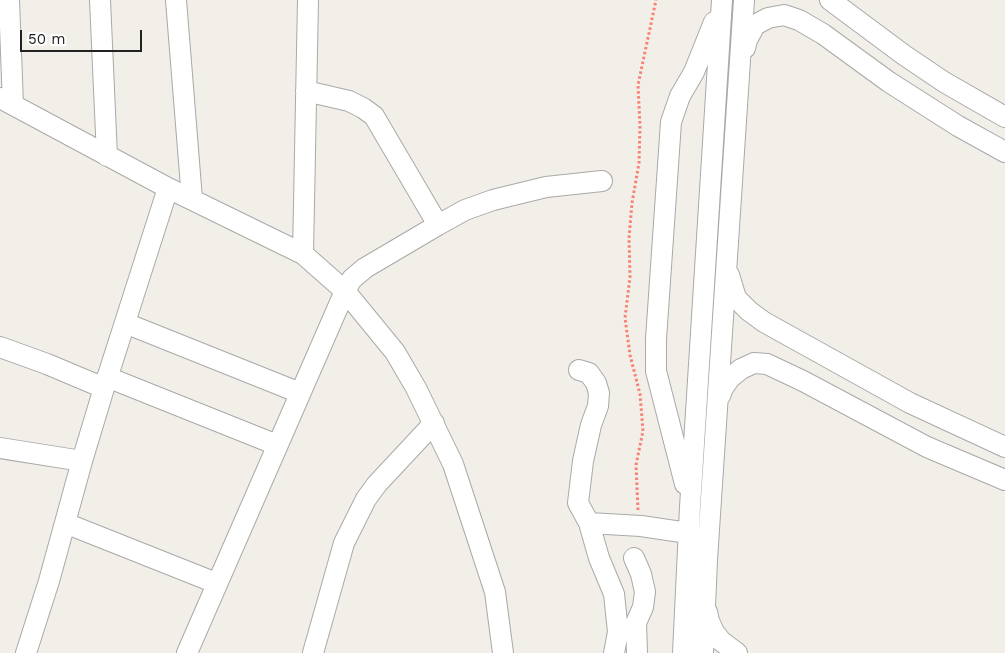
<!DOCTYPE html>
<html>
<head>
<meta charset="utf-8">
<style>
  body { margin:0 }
  #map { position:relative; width:1005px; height:653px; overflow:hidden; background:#f2efe9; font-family:"Work Sans",sans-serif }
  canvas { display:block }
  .scale { position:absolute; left:20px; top:30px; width:122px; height:22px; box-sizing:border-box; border:2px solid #222; border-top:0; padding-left:6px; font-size:15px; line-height:18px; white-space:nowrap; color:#222; -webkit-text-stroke:4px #fff; paint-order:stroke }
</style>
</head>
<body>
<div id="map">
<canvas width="1005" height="653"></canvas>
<div class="scale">50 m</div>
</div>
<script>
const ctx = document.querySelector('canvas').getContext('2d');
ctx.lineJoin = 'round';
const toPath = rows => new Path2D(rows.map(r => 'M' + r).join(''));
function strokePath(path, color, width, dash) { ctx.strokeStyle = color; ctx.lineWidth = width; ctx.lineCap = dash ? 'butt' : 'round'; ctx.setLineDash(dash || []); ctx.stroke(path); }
const minor = toPath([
  [9,0,13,105],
  [100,0,107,156],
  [176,0,192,199],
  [830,0,904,55,944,82,1005,117],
  [745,48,747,40,755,25,768,18,784,15,799,20,823,34,889,82,958,126,1005,152],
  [306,91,349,101,363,108,374,116,438,225],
  [0,98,168,188,303,254,345,291,395,352,416,388,453,464,495,592,503,653],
  [303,254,308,0],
  [729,275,736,298,749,311,764,322,910,403,1005,447],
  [125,323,300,393],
  [0,347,47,364,104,388],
  [579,370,589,373,596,383,599,393,598,406,591,425,583,461,578,503,589,523],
  [107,377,277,445],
  [720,396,723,388,730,378,741,369,754,363,767,364,803,381,927,447,1005,480],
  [0,448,82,461],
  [685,484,656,371,656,339,671,122,680,96,694,72,714,22],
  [65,523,216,583],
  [634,558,641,574,645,592,643,607,636,623,637,653],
  [707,612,709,621,714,632,721,641,737,653],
  [26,653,49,581,82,461,104,388,168,188],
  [187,653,345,291,352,279,365,268,438,225,465,210,493,200,546,187,602,181],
  [313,653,344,543,366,499,377,484,434,423],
  [614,653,618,632,614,594,599,558,589,523,641,526,688,533],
  [683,653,690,507,722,0],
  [703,653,707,560,744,0]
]);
strokePath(minor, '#a9a9a9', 22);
strokePath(toPath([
  [638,510,636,465,643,431,640,394,630,355,625,318,630,277,629,238,632,203,639,163,640,126,638,85,656,0]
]), '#fa8072', 3, [2.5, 2.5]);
strokePath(minor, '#fff', 20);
</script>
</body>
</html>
